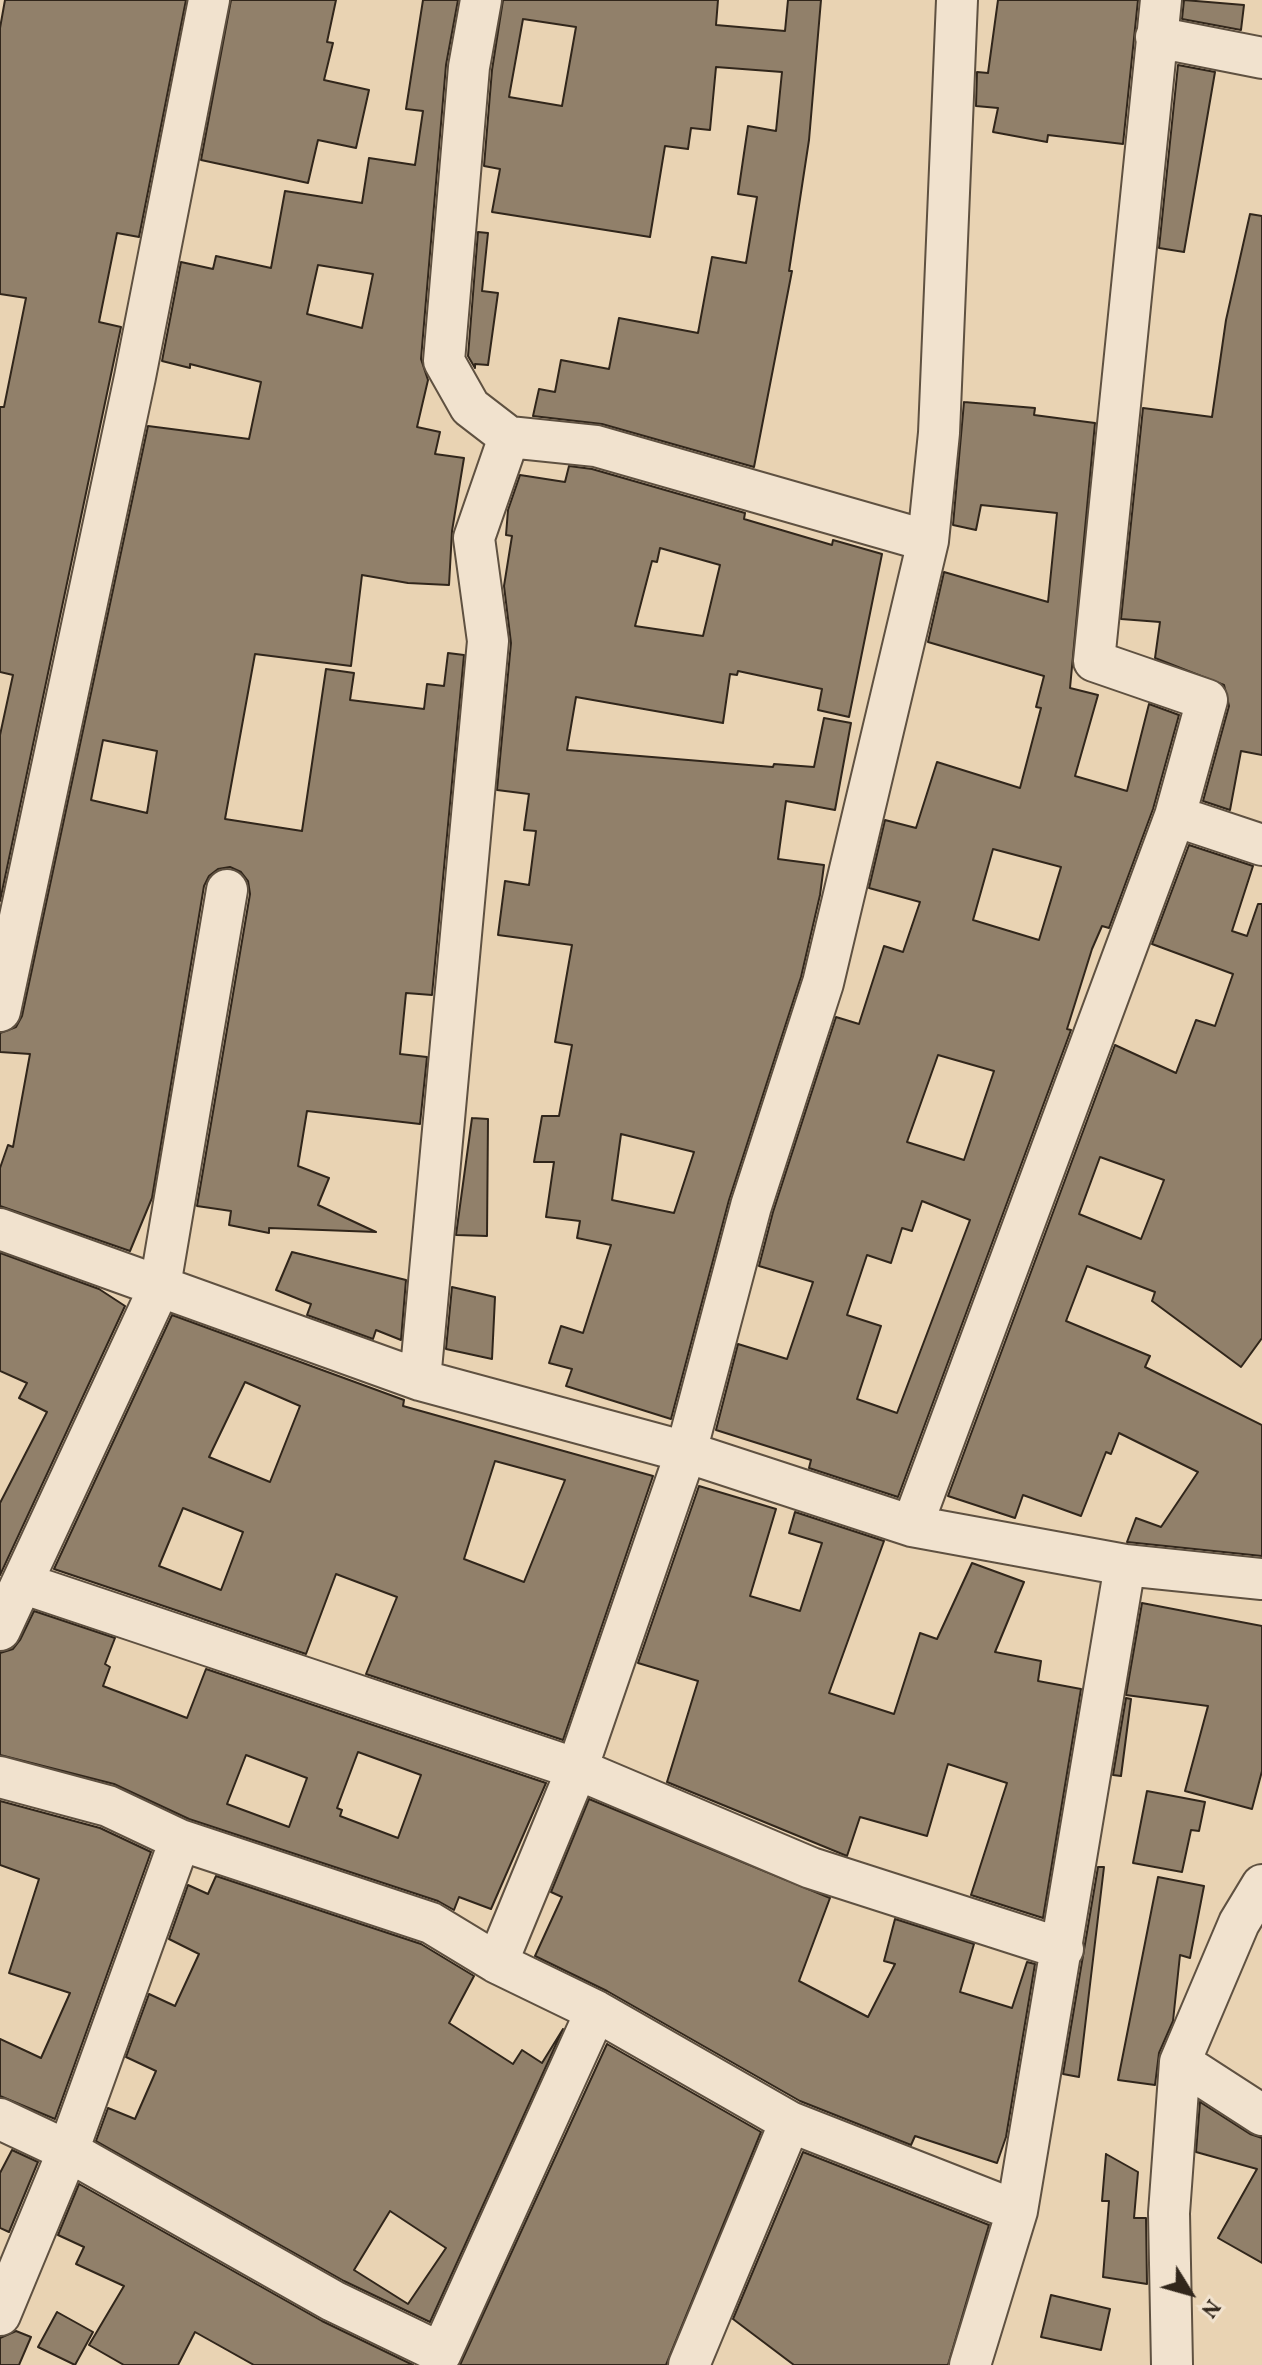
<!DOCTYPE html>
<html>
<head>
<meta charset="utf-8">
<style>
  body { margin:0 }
  #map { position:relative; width:1262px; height:2365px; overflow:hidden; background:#e9d3b3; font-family:Vollkorn,serif }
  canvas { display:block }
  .north { position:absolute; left:1150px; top:2253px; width:80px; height:80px; -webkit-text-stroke:6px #f1e2ce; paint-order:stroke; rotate:127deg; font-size:22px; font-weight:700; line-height:32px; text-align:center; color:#31261b }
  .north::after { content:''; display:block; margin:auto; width:28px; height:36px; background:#31261b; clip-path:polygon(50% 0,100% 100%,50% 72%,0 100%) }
</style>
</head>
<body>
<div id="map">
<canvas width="1262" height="2365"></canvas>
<div class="north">N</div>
</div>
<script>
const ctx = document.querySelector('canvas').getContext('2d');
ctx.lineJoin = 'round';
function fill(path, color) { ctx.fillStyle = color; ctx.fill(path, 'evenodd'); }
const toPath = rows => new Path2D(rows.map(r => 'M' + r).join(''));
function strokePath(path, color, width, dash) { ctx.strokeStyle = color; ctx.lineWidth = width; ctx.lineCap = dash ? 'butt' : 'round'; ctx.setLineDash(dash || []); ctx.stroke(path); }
const building = toPath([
  [5,0,186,0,139,237,117,233,99,322,121,327,0,901,0,735,13,675,0,672,0,407,4,407,26,298,0,294,0,28,5,0],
  [231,0,336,0,327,42,333,43,324,80,369,90,356,148,318,140,308,183,201,160,231,0],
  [423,0,458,0,446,65,421,359,428,380,417,427,440,432,435,454,464,458,452,531,449,585,408,583,362,575,351,666,255,654,225,819,302,831,326,669,354,673,350,700,424,709,427,684,444,686,448,653,464,655,432,995,406,993,400,1054,427,1057,420,1124,307,1111,298,1166,329,1178,318,1205,376,1232,269,1228,269,1233,229,1225,231,1211,197,1206,250,894,248,881,241,872,230,867,218,869,209,876,204,886,152,1198,130,1251,0,1206,0,1168,8,1145,13,1147,30,1054,0,1052,0,1033,16,1027,22,1016,148,426,249,439,261,382,190,364,190,368,162,361,181,262,213,269,216,256,271,268,285,191,362,203,369,158,415,165,423,111,406,109,423,0],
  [318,265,373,274,362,328,307,314,318,265],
  [103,740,157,751,147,813,91,800,103,740],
  [503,0,718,0,716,25,785,31,788,0,821,0,809,140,789,271,792,271,754,467,602,424,533,416,539,389,555,392,561,360,609,369,619,318,698,333,712,257,746,263,757,197,738,194,748,126,776,131,782,72,716,67,710,130,691,128,688,149,665,146,650,237,492,212,500,169,484,166,492,70,503,0],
  [523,19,576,27,562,106,509,97,523,19],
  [998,0,1138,0,1123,144,1048,135,1047,142,993,132,998,108,976,106,977,72,988,73,998,0],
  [1184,0,1244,5,1241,30,1182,19,1184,0],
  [1178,65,1215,72,1184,252,1159,248,1178,65],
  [1250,214,1262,216,1262,755,1241,751,1230,810,1203,801,1229,706,1224,685,1155,658,1160,622,1121,619,1143,408,1212,417,1226,320,1250,214],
  [478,232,488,233,482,291,498,293,488,365,475,364,475,368,468,356,478,232],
  [964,402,1035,408,1034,415,1095,423,1070,688,1098,695,1075,776,1127,791,1149,704,1179,715,1153,809,1109,928,1102,926,1092,949,1067,1029,1071,1030,898,1497,809,1468,811,1460,716,1430,738,1344,787,1359,813,1282,759,1266,773,1212,836,1017,859,1024,884,946,903,952,920,902,869,888,885,820,916,828,937,762,1020,788,1041,708,1036,707,1044,676,928,642,944,572,1048,602,1057,513,981,505,976,530,953,525,964,402],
  [993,849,1061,867,1039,940,973,920,993,849],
  [938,1055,994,1071,964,1160,907,1142,938,1055],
  [922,1201,970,1220,897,1413,857,1399,881,1326,847,1315,867,1255,891,1263,902,1228,912,1231,922,1201],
  [569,466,592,469,745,513,744,519,832,545,833,540,882,554,849,717,818,710,822,689,738,671,737,675,730,674,723,723,576,697,567,750,773,767,774,764,814,767,824,718,851,723,835,810,786,801,778,859,824,865,820,895,801,977,729,1200,671,1419,566,1386,572,1369,549,1363,561,1326,583,1333,611,1245,577,1238,580,1221,546,1217,554,1162,534,1162,542,1116,559,1116,572,1045,555,1042,572,945,498,935,505,881,529,885,536,831,524,830,529,794,497,790,511,643,504,586,512,536,506,535,508,510,520,475,565,482,569,466],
  [660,548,720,565,703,636,635,626,652,561,657,562,660,548],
  [621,1134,694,1152,674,1213,612,1200,621,1134],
  [1189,845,1253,866,1232,931,1247,936,1258,904,1262,904,1262,1338,1241,1367,1152,1301,1155,1292,1087,1266,1066,1321,1150,1356,1145,1367,1262,1425,1262,1556,1127,1542,1136,1518,1161,1527,1198,1472,1119,1433,1111,1454,1106,1452,1081,1516,1023,1495,1015,1518,948,1496,1115,1045,1176,1073,1196,1020,1215,1026,1233,974,1152,944,1189,845],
  [1100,1157,1164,1180,1141,1239,1079,1214,1100,1157],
  [472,1118,488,1119,487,1236,456,1235,472,1118],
  [292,1252,406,1280,401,1340,376,1330,373,1339,307,1315,311,1304,276,1290,292,1252],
  [0,1253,99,1289,125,1306,0,1575,0,1503,47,1412,19,1398,27,1383,0,1371,0,1253],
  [452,1287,495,1297,492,1359,446,1349,452,1287],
  [172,1315,404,1400,403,1406,653,1476,563,1740,366,1674,397,1597,336,1574,306,1654,54,1569,172,1315],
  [245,1382,300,1406,270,1482,209,1457,245,1382],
  [495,1461,565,1480,524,1582,464,1559,495,1461],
  [183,1508,243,1532,221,1590,159,1566,183,1508],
  [699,1486,776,1509,750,1596,800,1611,822,1543,789,1533,795,1512,884,1541,829,1693,894,1714,920,1633,937,1639,972,1563,1024,1582,995,1652,1041,1661,1038,1681,1081,1689,1043,1918,971,1895,1007,1783,948,1764,927,1836,860,1817,847,1856,667,1782,698,1681,638,1663,699,1486],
  [1142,1603,1262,1626,1262,1771,1252,1809,1185,1791,1208,1706,1126,1695,1142,1603],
  [34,1611,115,1638,105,1664,110,1667,103,1686,187,1718,206,1669,546,1783,491,1909,459,1897,454,1910,438,1901,189,1819,114,1784,0,1755,0,1653,13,1649,20,1640,34,1611],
  [358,1752,421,1775,398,1838,340,1816,342,1810,337,1808,358,1752],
  [246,1755,307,1778,289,1827,227,1804,246,1755],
  [1126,1698,1131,1699,1121,1776,1113,1775,1126,1698],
  [1147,1791,1205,1802,1199,1831,1191,1830,1182,1872,1133,1863,1147,1791],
  [589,1799,830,1898,799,1981,868,2017,895,1964,884,1961,895,1919,974,1944,960,1992,1012,2008,1027,1962,1035,1964,1006,2137,997,2163,915,2136,911,2145,800,2101,607,1991,535,1956,562,1897,551,1892,589,1799],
  [0,1801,100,1828,151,1852,55,2119,0,2096,0,2039,41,2058,70,1993,9,1973,39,1879,0,1865,0,1801],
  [1098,1867,1104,1867,1079,2077,1063,2074,1098,1867],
  [216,1876,421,1944,474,1976,449,2023,513,2064,522,2050,542,2063,563,2029,430,2322,344,2281,96,2141,108,2108,135,2119,156,2071,126,2057,149,1994,175,2006,199,1954,169,1939,188,1885,208,1894,216,1876],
  [390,2211,446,2248,408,2304,354,2270,390,2211],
  [1158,1877,1204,1886,1190,1958,1180,1955,1173,2021,1159,2053,1155,2085,1118,2080,1158,1877],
  [607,2044,761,2132,666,2365,460,2365,607,2044],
  [1200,2102,1250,2134,1262,2138,1262,2263,1218,2238,1257,2169,1196,2152,1200,2102],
  [12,2150,38,2162,9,2232,0,2228,0,2173,12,2150],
  [803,2152,989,2225,948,2365,794,2365,733,2319,803,2152],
  [1106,2154,1138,2172,1134,2218,1146,2218,1147,2284,1103,2277,1109,2201,1102,2201,1106,2154],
  [79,2184,322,2321,413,2365,254,2365,195,2332,178,2365,124,2365,89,2345,124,2286,76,2264,84,2247,58,2235,79,2184],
  [1051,2295,1110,2309,1101,2350,1041,2337,1051,2295],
  [57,2312,93,2332,75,2365,38,2347,57,2312],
  [16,2331,31,2337,19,2365,0,2365,0,2338,16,2331]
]);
fill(building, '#91806a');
strokePath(building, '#31261b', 2);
const minor = toPath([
  [481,0,469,67,444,361,470,407,509,437,596,446,928,541],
  [1156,37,1262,58],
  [1175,816,1262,845],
  [0,1011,135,377,209,0],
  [0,1229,420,1380,686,1452,912,1526,1125,1565,1262,1579],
  [420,1380,488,641,474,538,509,437],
  [912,1526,1175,816,1207,700,1094,661,1161,0],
  [22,1583,577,1769,811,1868,1063,1949],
  [0,1630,160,1286,227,890],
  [0,1777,108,1806,180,1840,431,1923,497,1963,596,2011,790,2122,1017,2211],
  [497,1963,577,1769,686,1452,751,1206,823,983,928,541,939,433,957,0],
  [1180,2062,1262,2115],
  [0,2119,68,2151,333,2301,441,2353,596,2011],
  [0,2315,68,2151,180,1840],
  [689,2365,790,2122],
  [970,2365,1017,2211,1125,1565],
  [1172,2365,1169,2213,1180,2062,1239,1923,1262,1885]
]);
strokePath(minor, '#5f5141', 44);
strokePath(minor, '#f1e2ce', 40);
</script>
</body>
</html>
